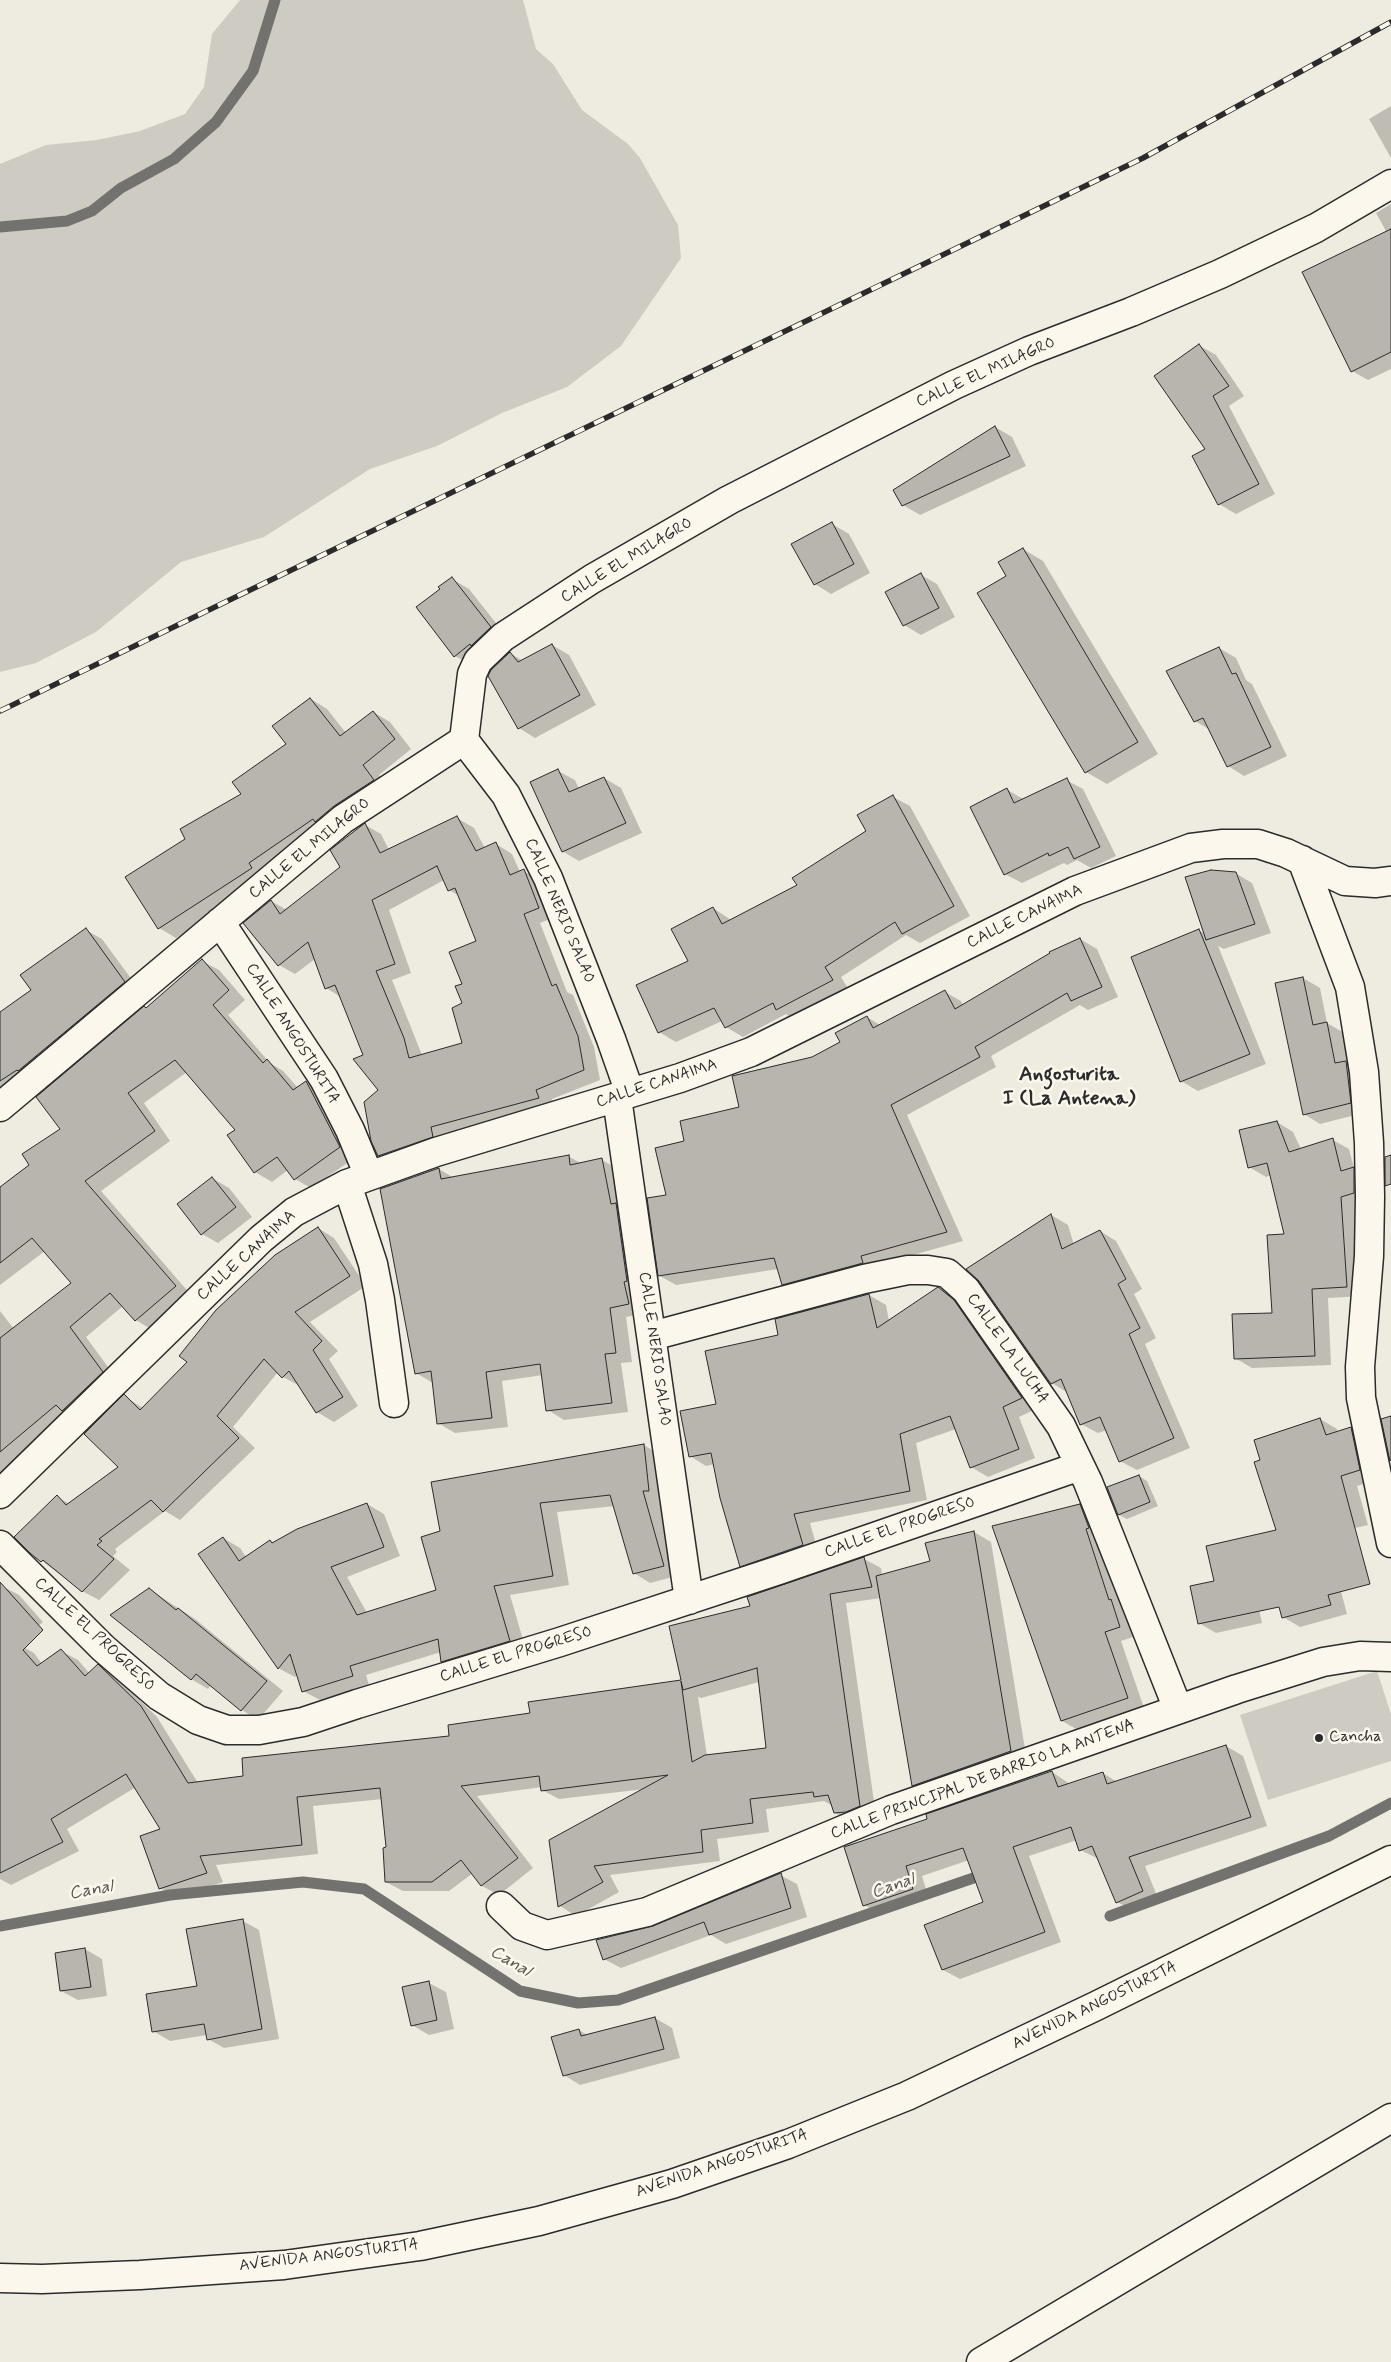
<!DOCTYPE html>
<html>
<head>
<meta charset="utf-8">
<style>
  body { margin:0 }
  canvas { display:block; background:#eeebe0 }
</style>
</head>
<body>
<canvas width="1391" height="2362"></canvas>
<script>
const ctx = document.querySelector('canvas').getContext('2d');
ctx.lineJoin = 'round';
function fill(path, color) { ctx.fillStyle = color; ctx.fill(path, 'evenodd'); }
const toPath = rows => new Path2D(rows.map(r => 'M' + r).join(''));
function strokePath(path, color, width, dash) { ctx.strokeStyle = color; ctx.lineWidth = width; ctx.lineCap = dash ? 'butt' : 'round'; ctx.setLineDash(dash || []); ctx.stroke(path); }
function label(font, color, halo, rows, align = 'center') {
  ctx.font = font + ' Mynerve,sans-serif'; ctx.lineWidth = 5; ctx.setLineDash([]); ctx.textBaseline = 'middle'; ctx.strokeStyle = halo; ctx.fillStyle = color; for (const [text, x, y, turn = 0] of rows) {
    ctx.save(); ctx.translate(x, y); ctx.rotate((+turn || 0) * Math.PI / 180); ctx.textAlign = isNaN(turn) ? turn : align; if (halo) ctx.strokeText(text, 0, 0); ctx.fillText(text, 0, 0); ctx.restore();
  }
}
fill(toPath([
  [240,0,523,0,536,49,553,64,582,110,628,144,640,158,678,225,681,258,621,346,567,387,502,413,437,446,370,469,264,537,181,562,96,632,36,663,0,672,0,164,46,145,97,140,140,131,185,114,204,87,212,34],
  [1377,1671,1391,1714,1391,1761,1268,1800,1240,1715]
]), '#cecbc2');
fill(toPath([
  [1391,106,1391,158,1369,119],
  [1391,204,1391,240,1376,213],
  [1391,285,1391,369,1368,380,1352,371],
  [1200,346,1216,355,1244,396,1229,406,1275,494,1236,514,1219,504,1194,456,1207,450],
  [995,427,1012,437,1026,466,920,515,903,505],
  [832,524,849,534,870,573,831,594,815,584],
  [1023,549,1043,561,1158,754,1107,784,1086,772,1008,577],
  [921,575,937,584,955,617,921,635,904,625],
  [452,579,469,589,507,637,472,665,455,656],
  [552,645,569,655,596,705,535,738,519,728,510,653,523,661],
  [1219,648,1236,658,1246,680,1252,684,1287,756,1244,776,1228,766,1210,730,1195,721],
  [311,699,327,709,346,733,373,712,390,722,411,749,379,775,390,790,268,878,176,938,159,928,187,839,243,794,288,744],
  [558,771,575,780,579,789,604,778,621,788,642,833,579,861,562,851],
  [1066,780,1083,789,1116,856,1091,868,1077,860,1067,865,1064,863,1022,883,1005,874,1006,789,1023,799],
  [893,797,910,806,970,916,920,943,906,935,841,977,849,990,793,1019,786,1014,743,1037,726,1027,722,1021,676,1042,659,1032,713,908,731,920,798,885,868,832],
  [457,818,474,828,485,848,496,844,512,854,520,872,523,871,540,880,555,917,540,923,567,992,573,995,594,1047,600,1080,552,1099,555,1107,396,1165,379,1155,380,1090,341,997,326,988,315,959,295,974,279,965,271,901,287,910,341,868,365,825,381,834,389,850],
  [444,880,449,890,461,897,478,942,463,984,463,1044,422,1055,392,980,411,973,389,910],
  [1235,873,1252,883,1271,933,1224,949,1218,946,1266,1064,1198,1091,1181,1081,1199,931,1206,934],
  [86,930,102,939,141,992,0,1101,0,1013,32,990],
  [1080,939,1097,949,1118,997,1088,1010,1080,1005,991,1056,996,1067,907,1115,963,1241,877,1265,800,1294,783,1284,778,1269,676,1285,660,1276,667,1196,685,1142,741,1108,812,1058,842,1043,867,1017,880,1025,945,992,961,1001,963,1005],
  [202,961,219,970,245,1000,228,1015,270,1063,283,1071,298,1088,306,1082,323,1092,356,1157,311,1188,295,1179,288,1170,272,1182,255,1172,237,1130,187,1072,144,1103,170,1141,101,1191,192,1296,152,1330,136,1320,123,1306,86,1337,119,1382,0,1476,0,1311,14,1329,73,1283,45,1251,0,1285,0,1188,31,1165,61,1130,147,1009],
  [1303,978,1320,988,1327,1023,1344,1033,1350,1064,1367,1112,1320,1124,1304,1114],
  [1277,1122,1293,1132,1301,1149,1333,1140,1349,1149,1354,1168,1370,1177,1363,1296,1328,1298,1331,1365,1252,1368,1235,1358,1274,1314,1285,1235,1271,1175,1266,1177,1249,1167],
  [568,1156,582,1164,602,1160,618,1169,645,1313,626,1317,632,1362,621,1363,628,1412,564,1420,548,1410,543,1375,502,1381,508,1427,455,1433,438,1423,433,1383,416,1373,439,1169,454,1178],
  [212,1178,229,1188,252,1217,218,1243,202,1234],
  [1051,1215,1068,1225,1074,1245,1100,1231,1116,1241,1142,1289,1134,1294,1156,1338,1145,1344,1190,1448,1137,1470,1120,1461,1107,1430,1098,1433,1081,1424,1068,1393,1052,1383,980,1280,968,1269],
  [318,1228,334,1238,366,1286,310,1322,338,1351,329,1359,358,1406,334,1422,317,1412,300,1386,283,1377,278,1372,233,1427,255,1448,180,1520,165,1511,115,1549,117,1552,113,1556,130,1570,99,1600,82,1591,42,1561,57,1497,70,1504,120,1467,124,1396,143,1408],
  [940,1289,957,1299,1038,1408,1019,1417,1035,1458,988,1477,971,1467,956,1429,916,1443,927,1500,810,1523,819,1555,757,1575,741,1566,715,1464,706,1466,690,1456,717,1405,780,1336,869,1295,886,1305,889,1321],
  [1320,1419,1337,1429,1338,1433,1351,1429,1368,1438,1376,1480,1357,1486,1368,1525,1295,1542,1262,1461],
  [644,1445,660,1455,666,1500,659,1501,680,1575,650,1583,634,1573,615,1506,557,1512,569,1585,510,1595,526,1650,459,1671,442,1661,441,1652,366,1675,369,1685,320,1700,303,1691,298,1674,295,1677,278,1668,223,1538,240,1548,246,1557,270,1541,274,1543,367,1504,384,1514,400,1556,347,1577,367,1613,438,1591,441,1532],
  [1139,1476,1147,1481,1158,1506,1127,1519,1119,1515],
  [1080,1506,1097,1515,1136,1636,1121,1641,1144,1708,1078,1730,1062,1721],
  [974,1532,991,1542,1027,1761,930,1795,913,1785,881,1598,846,1603,876,1816,852,1822,835,1813,833,1806,824,1801,766,1809,769,1832,717,1839,720,1861,610,1875,619,1892,576,1916,560,1906,550,1841,645,1789,559,1799,542,1790,542,1787,477,1796,533,1868,499,1895,482,1886,473,1873,449,1891,403,1891,386,1882,387,1848,383,1799,313,1806,318,1854,216,1865,223,1882,177,1898,160,1888,162,1829,136,1787,67,1829,79,1851,11,1885,0,1879,0,1588,2,1586,19,1595,43,1622,18,1644,34,1653,42,1664,61,1651,78,1660,90,1674,98,1666,115,1676,157,1717,198,1783,245,1777,451,1737,531,1714,682,1681,751,1607,864,1559,881,1568,882,1575,931,1562],
  [759,1682,767,1749,707,1756,698,1697,701,1698],
  [1339,1584,1347,1614,1300,1627,1283,1617],
  [1254,1586,1262,1623,1216,1633,1199,1623],
  [149,1589,195,1619,283,1691,258,1720,242,1710,211,1685,208,1689,191,1679],
  [1226,1746,1243,1756,1267,1826,1145,1866,1159,1901,1134,1911,1117,1902,1099,1859,1080,1850,1077,1840,1029,1856,1061,1942,960,1979,943,1970,984,1902,969,1860,922,1876,929,1899,881,1914,864,1905,928,1820,1052,1772,1070,1784,1103,1773,1117,1782],
  [780,1875,797,1884,807,1917,726,1944,711,1935,621,1968,604,1959,653,1928],
  [243,1921,259,1930,279,2039,224,2048,208,2039,207,2035,170,2041,153,2031,198,1987],
  [85,1949,102,1959,107,1996,78,2000,61,1991],
  [429,1983,446,1992,454,2029,429,2035,412,2025],
  [655,2018,672,2028,680,2058,580,2085,564,2075,579,2030,589,2036]
]), '#0003');
strokePath(toPath([
  [0,227,67,221,92,211,121,188,174,159,216,122,253,71,275,0],
  [1110,1916,1329,1836,1391,1803],
  [0,1926,170,1895,303,1882,364,1889,520,1991,578,2003,618,2000,988,1873]
]), '#74726e', 11);
const building = toPath([
  [1391,229,1391,352,1351,372,1302,272,1391,229],
  [1199,344,1229,386,1213,396,1259,484,1218,505,1192,456,1205,449,1154,376,1199,344],
  [995,426,1010,456,902,506,893,490,995,426],
  [832,522,854,564,814,585,791,544,832,522],
  [1023,548,1138,742,1085,773,977,593,1006,576,998,562,1023,548],
  [921,573,939,608,903,626,885,592,921,573],
  [452,577,491,627,471,646,470,644,454,657,416,607,440,589,438,587,452,577],
  [552,644,580,695,518,729,488,676,491,670,510,652,518,662,552,644],
  [1219,647,1232,674,1236,673,1271,747,1227,767,1203,718,1194,722,1166,671,1219,647],
  [310,698,340,736,373,711,395,739,363,765,374,780,334,806,315,822,313,819,249,863,252,868,158,929,125,877,185,839,180,829,241,794,232,782,286,744,272,726,310,698],
  [558,769,569,792,604,777,626,823,562,852,530,782,558,769],
  [1067,778,1100,847,1074,859,1068,847,1049,856,1048,853,1004,875,970,807,1007,788,1014,803,1067,778],
  [893,795,954,906,902,934,895,922,825,967,833,980,776,1010,773,1003,725,1028,714,1008,658,1033,636,985,688,961,671,929,713,907,722,924,797,885,792,878,866,831,857,815,893,795],
  [457,816,476,851,496,842,510,875,524,869,539,908,524,914,552,986,556,984,578,1036,584,1070,536,1090,539,1098,431,1127,433,1137,378,1156,371,1141,364,1102,378,1090,353,1059,363,1055,335,985,325,989,308,942,278,966,243,923,271,900,280,914,340,867,330,850,365,823,380,853,457,816],
  [437,866,448,891,455,888,476,941,449,952,462,984,455,986,462,1003,452,1008,462,1043,409,1058,404,1038,376,971,395,964,372,900,437,866],
  [1211,870,1236,872,1255,924,1206,940,1185,877,1211,870],
  [86,928,125,982,18,1071,17,1070,0,1081,0,1012,31,990,20,975,86,928],
  [1199,929,1250,1054,1180,1082,1131,957,1199,929],
  [1080,938,1102,987,1071,1001,1067,993,975,1047,980,1057,891,1105,947,1232,861,1256,863,1263,782,1285,774,1258,658,1276,647,1198,666,1195,655,1148,684,1141,680,1121,739,1107,732,1076,812,1057,840,1042,835,1033,867,1016,873,1028,945,990,955,1009,1050,953,1049,952,1080,938],
  [202,959,229,990,213,1005,263,1063,267,1059,293,1090,306,1081,340,1147,294,1180,277,1157,254,1173,227,1135,235,1130,175,1060,128,1093,155,1131,85,1181,176,1286,135,1321,110,1293,70,1327,103,1372,62,1411,56,1405,0,1452,0,1338,71,1283,32,1238,0,1263,0,1187,29,1165,22,1154,60,1129,36,1097,144,1006,146,1008,202,959],
  [1303,977,1313,1025,1327,1022,1335,1063,1346,1061,1351,1103,1303,1115,1275,983,1303,977],
  [1277,1121,1289,1152,1333,1138,1341,1171,1354,1167,1354,1193,1341,1197,1347,1287,1312,1289,1315,1356,1234,1359,1232,1314,1272,1313,1267,1235,1284,1234,1267,1163,1248,1168,1239,1130,1277,1121],
  [569,1155,570,1165,602,1158,611,1204,616,1203,627,1281,624,1282,629,1304,610,1308,616,1353,605,1354,612,1403,546,1411,540,1364,486,1372,492,1418,437,1424,431,1371,415,1374,380,1189,439,1168,441,1179,569,1155],
  [1391,1155,1391,1184,1385,1186,1385,1157,1391,1155],
  [212,1177,236,1207,201,1235,177,1204,212,1177],
  [1051,1214,1062,1249,1100,1230,1126,1279,1118,1284,1140,1328,1129,1334,1174,1438,1119,1462,1100,1417,1080,1425,1061,1379,1051,1384,979,1281,966,1269,1051,1214],
  [318,1227,350,1276,295,1312,322,1341,313,1350,343,1397,316,1413,289,1371,282,1378,264,1359,217,1416,239,1438,163,1512,151,1500,99,1539,102,1541,97,1545,114,1559,82,1592,43,1560,41,1562,30,1553,14,1537,57,1495,66,1505,118,1467,84,1434,124,1394,140,1410,187,1362,179,1356,216,1310,275,1255,318,1227],
  [938,1287,954,1300,1022,1398,1003,1407,1019,1449,970,1468,950,1416,900,1434,910,1491,794,1514,803,1545,740,1567,720,1498,711,1453,689,1457,680,1411,716,1404,705,1351,778,1335,775,1319,869,1294,877,1328,938,1287],
  [1391,1416,1391,1460,1390,1461,1381,1419,1391,1416],
  [1320,1418,1326,1435,1351,1427,1360,1470,1341,1476,1370,1584,1328,1595,1331,1605,1282,1618,1279,1607,1198,1624,1190,1586,1214,1581,1206,1546,1276,1530,1254,1462,1260,1460,1254,1440,1320,1418],
  [644,1444,649,1491,643,1491,664,1566,633,1574,610,1495,540,1503,553,1576,494,1586,510,1641,441,1662,438,1639,350,1666,353,1676,302,1692,290,1654,278,1669,198,1554,223,1537,239,1561,270,1540,272,1543,297,1529,367,1503,384,1547,331,1567,357,1615,436,1590,421,1537,440,1531,431,1482,644,1444],
  [1139,1475,1150,1502,1118,1515,1107,1487,1139,1475],
  [1080,1504,1089,1528,1086,1529,1109,1600,1111,1599,1120,1627,1105,1632,1128,1698,1061,1721,992,1526,1080,1504],
  [974,1531,1011,1751,912,1786,876,1576,930,1561,925,1543,974,1531],
  [864,1557,872,1587,830,1594,860,1806,846,1812,834,1813,828,1795,814,1797,813,1792,750,1799,753,1823,701,1830,703,1852,594,1866,603,1882,558,1907,549,1840,668,1775,541,1791,539,1776,461,1786,518,1858,481,1886,461,1860,432,1882,385,1882,383,1848,386,1847,380,1788,297,1797,302,1845,200,1856,207,1873,159,1889,140,1836,160,1829,126,1774,51,1819,63,1842,0,1873,0,1582,43,1630,23,1650,37,1666,61,1649,85,1676,98,1664,141,1706,188,1783,243,1776,242,1758,449,1736,448,1725,530,1713,528,1702,681,1680,669,1626,750,1606,747,1597,864,1557],
  [757,1668,766,1748,705,1755,692,1762,681,1681,683,1690,757,1668],
  [149,1588,176,1610,178,1608,267,1681,241,1711,196,1674,191,1680,110,1615,149,1588],
  [1226,1745,1251,1817,1129,1857,1143,1891,1116,1903,1092,1846,1079,1851,1071,1827,1013,1847,1045,1932,942,1970,924,1925,983,1902,963,1848,906,1866,913,1889,863,1906,844,1847,927,1819,926,1814,1052,1771,1058,1787,1103,1772,1107,1784,1226,1745],
  [781,1873,791,1908,709,1935,704,1922,603,1960,596,1940,653,1926,781,1873],
  [243,1919,262,2029,207,2040,204,2024,152,2032,146,1994,197,1986,186,1929,243,1919],
  [85,1948,91,1987,60,1991,55,1953,85,1948],
  [429,1981,437,2020,411,2026,402,1987,429,1981],
  [655,2017,664,2049,563,2076,551,2037,579,2029,581,2036,655,2017]
]);
fill(building, '#b8b5ae');
strokePath(building, '#2b2b2b', 1);
const minor = toPath([
  [464,740,472,674,478,661,503,637,592,579,729,500,954,385,1029,351,1131,312,1220,274,1316,228,1391,184],
  [464,740,506,795,548,878,611,1039,630,1093],
  [1302,860,1350,987,1364,1072,1369,1143,1370,1197,1369,1256,1360,1367,1361,1398,1391,1543],
  [220,922,324,1079,350,1130,369,1176],
  [617,1098,689,1600],
  [0,1107,343,819,464,740],
  [347,1184,373,1264,380,1300,394,1403],
  [652,1336,864,1279,908,1270,928,1270,947,1273,966,1290,1061,1426,1088,1482,1178,1709],
  [0,1494,261,1239,294,1212,347,1184,436,1152,680,1078,751,1052,1075,891,1191,848,1223,844,1258,844,1286,853,1345,881,1375,883,1391,881],
  [0,1545,103,1648,159,1696,198,1720,227,1730,259,1730,303,1722,357,1704,560,1642,779,1570,1080,1466],
  [501,1906,522,1926,547,1935,647,1912,891,1810,1237,1689,1323,1662,1360,1656,1391,1657]
]);
const motorway = toPath([
  [0,2278,42,2279,140,2275,284,2265,420,2246,539,2221,672,2184,788,2144,907,2096,1096,2006,1391,1860],
  [981,2362,1391,2118]
]);
strokePath(minor, '#2b2b2b', 31);
strokePath(motorway, '#2b2b2b', 31);
strokePath(minor, '#fbf7ec', 28);
strokePath(motorway, '#fbf7ec', 28);
const rail = toPath([
  [0,711,1143,158,1391,22]
]);
strokePath(rail, '#2b2b2b', 5.5);
strokePath(rail, '#fbf7ec', 4, [11]);
for (const [x, y, r, color] of [
  [1319,1738,5,"#2b2b2b"]
]) { const dot = new Path2D(); dot.arc(x, y, r, 0, 2 * Math.PI); ctx.fillStyle = color; ctx.fill(dot); strokePath(dot, '#fbf7ec', 2); }
label('16px', '#2b2b2b', '#fbf7ec', [
  ["CALLE EL MILAGRO",986,373,-24],
  ["CALLE EL MILAGRO",627,561,-31],
  ["CALLE EL MILAGRO",310,849,-39],
  ["CALLE NERIO SALAO",559,911,67],
  ["CALLE CANAIMA",1025,917,-26],
  ["CALLE ANGOSTURITA",292,1034,58],
  ["CALLE CANAIMA",657,1084,-18],
  ["CALLE CANAIMA",247,1256,-42],
  ["CALLE NERIO SALAO",654,1349,82],
  ["CALLE LA LUCHA",1007,1349,55],
  ["CALLE EL PROGRESO",900,1528,-19],
  ["CALLE EL PROGRESO",94,1635,43],
  ["CALLE EL PROGRESO",516,1655,-17],
  ["CALLE PRINCIPAL DE BARRIO LA ANTENA",983,1780,-20],
  ["AVENIDA ANGOSTURITA",1095,2006,-26],
  ["AVENIDA ANGOSTURITA",722,2164,-19],
  ["AVENIDA ANGOSTURITA",329,2256,-7]
]);
label('16px', '#2b2b2b', '#fbf7ec', [
  ["Cancha",1329,1738]
], 'left');
label('italic 18px', '#555552', '#fbf7ec', [
  ["Canal",893,1887,-19],
  ["Canal",91,1891,-10],
  ["Canal",510,1962,31]
]);
label('bold 21px', '#2b2b2b', '#fbf7ec', [
  ["Angosturita",1069,1076],
  ["I (La Antena)",1069,1100]
]);
</script>
</body>
</html>
